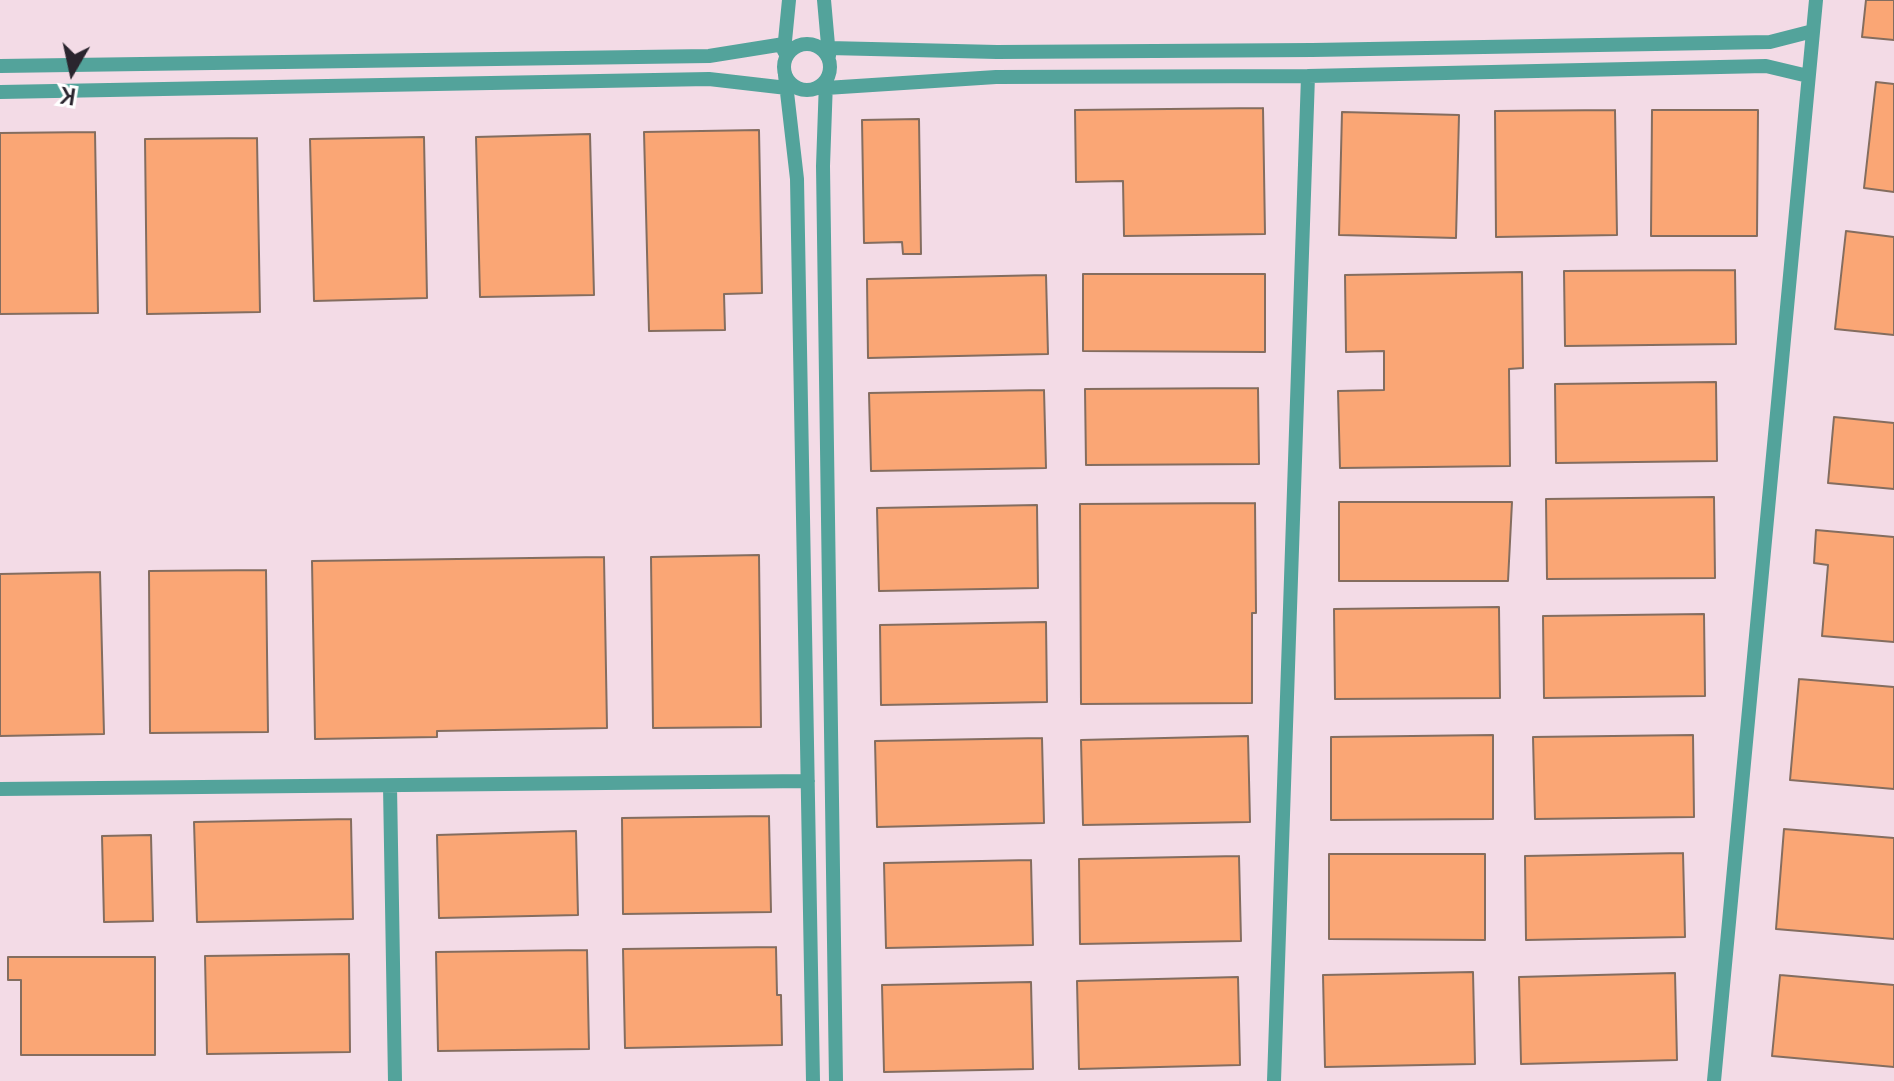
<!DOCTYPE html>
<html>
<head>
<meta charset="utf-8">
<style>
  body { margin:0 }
  #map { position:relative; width:1894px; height:1081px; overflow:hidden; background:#f6e6fe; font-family:Lato,sans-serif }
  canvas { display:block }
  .north { position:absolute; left:32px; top:32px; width:80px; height:80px; -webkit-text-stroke:6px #fff; paint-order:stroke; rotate:189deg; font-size:22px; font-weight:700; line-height:32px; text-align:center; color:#2a252e }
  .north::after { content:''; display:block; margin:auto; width:28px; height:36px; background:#2a252e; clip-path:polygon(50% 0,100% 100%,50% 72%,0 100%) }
</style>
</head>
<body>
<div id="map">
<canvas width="1894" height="1081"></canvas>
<div class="north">K</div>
</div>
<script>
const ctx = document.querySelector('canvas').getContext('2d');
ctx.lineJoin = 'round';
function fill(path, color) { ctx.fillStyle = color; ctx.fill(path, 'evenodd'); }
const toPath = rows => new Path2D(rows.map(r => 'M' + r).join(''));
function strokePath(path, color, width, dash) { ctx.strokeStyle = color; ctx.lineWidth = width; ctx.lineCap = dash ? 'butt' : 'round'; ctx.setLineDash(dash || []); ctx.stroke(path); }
fill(toPath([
  [0,0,1894,0,1894,1081,0,1081]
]), '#f3dbe6');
const building = toPath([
  [1866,0,1894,0,1894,40,1862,37,1866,0],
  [1876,82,1894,84,1894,192,1864,188,1876,82],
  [1263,108,1265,234,1124,236,1123,181,1076,182,1075,110,1263,108],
  [1615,110,1617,235,1496,237,1495,111,1615,110],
  [1652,110,1758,110,1757,236,1651,236,1652,110],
  [1342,112,1459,115,1456,238,1339,235,1342,112],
  [919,119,921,254,903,254,902,242,864,243,862,120,919,119],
  [759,130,762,293,724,294,725,330,649,331,644,132,759,130],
  [95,132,98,313,0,314,0,133,95,132],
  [590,134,594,295,480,297,476,137,590,134],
  [424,137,427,298,314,301,310,139,424,137],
  [257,138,260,312,147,314,145,139,257,138],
  [1846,231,1894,237,1894,335,1835,329,1846,231],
  [1735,270,1736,344,1565,346,1564,271,1735,270],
  [1522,272,1523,368,1509,369,1510,466,1340,468,1338,391,1384,390,1384,351,1346,352,1345,275,1522,272],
  [1083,274,1265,274,1265,352,1083,351,1083,274],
  [1046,275,1048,354,868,358,867,279,1046,275],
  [1716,382,1717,461,1556,463,1555,384,1716,382],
  [1258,388,1259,464,1086,465,1085,389,1258,388],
  [1044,390,1046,468,871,471,869,393,1044,390],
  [1834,417,1894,423,1894,489,1828,483,1834,417],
  [1714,497,1715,578,1547,579,1546,499,1714,497],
  [1339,502,1512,502,1508,581,1339,581,1339,502],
  [1255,503,1256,613,1252,613,1252,703,1081,704,1080,504,1255,503],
  [1037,505,1038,588,879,591,877,508,1037,505],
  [1816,530,1894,537,1894,642,1822,636,1828,565,1814,563,1816,530],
  [759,555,761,727,653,728,651,557,759,555],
  [604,557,607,728,437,731,437,737,315,739,312,561,604,557],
  [266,570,268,732,150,733,149,571,266,570],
  [100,572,104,734,0,736,0,574,100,572],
  [1499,607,1500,698,1335,699,1334,609,1499,607],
  [1704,614,1705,696,1544,698,1543,616,1704,614],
  [1046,622,1047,702,881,705,880,625,1046,622],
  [1799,679,1894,687,1894,789,1790,780,1799,679],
  [1493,735,1493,819,1331,820,1331,737,1493,735],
  [1693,735,1694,817,1535,819,1533,737,1693,735],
  [1248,736,1250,822,1083,825,1081,740,1248,736],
  [1042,738,1044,823,877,827,875,741,1042,738],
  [769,816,771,912,623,914,622,818,769,816],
  [351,819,353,919,197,922,194,822,351,819],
  [1784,829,1894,838,1894,939,1776,929,1784,829],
  [576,831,578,915,439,918,437,835,576,831],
  [151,835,153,921,104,922,102,836,151,835],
  [1683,853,1685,937,1526,940,1525,856,1683,853],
  [1329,854,1485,854,1485,940,1329,939,1329,854],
  [1239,856,1241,941,1080,944,1079,859,1239,856],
  [1031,860,1033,945,886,948,884,863,1031,860],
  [776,947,777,995,781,995,782,1045,625,1048,623,949,776,947],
  [587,950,589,1049,438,1051,436,952,587,950],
  [349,954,350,1052,207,1054,205,956,349,954],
  [8,957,155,957,155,1055,21,1055,21,980,8,980,8,957],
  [1473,972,1475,1064,1325,1067,1323,975,1473,972],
  [1675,973,1677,1060,1521,1064,1519,977,1675,973],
  [1780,975,1894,985,1894,1067,1772,1056,1780,975],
  [1238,977,1240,1065,1079,1069,1077,981,1238,977],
  [1031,982,1033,1069,884,1072,882,985,1031,982]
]);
fill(building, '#faa675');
strokePath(building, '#846d5f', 2);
strokePath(toPath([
  [824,0,829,56],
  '784 67a23 23 0 1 1 46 0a23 23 0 1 1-46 0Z',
  [829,48,997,52,1312,50,1770,42,1813,31],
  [784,51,789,0],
  [0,66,709,56,784,44],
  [785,75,797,179,813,1081],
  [826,81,823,166,836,1081],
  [826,88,996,77,1308,76,1766,66,1808,76],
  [0,92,709,79,787,88],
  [390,786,395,1081],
  [0,789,808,781],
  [1274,1081,1308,76],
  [1714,1081,1816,0]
]), '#53a39b', 14);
</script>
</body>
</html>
